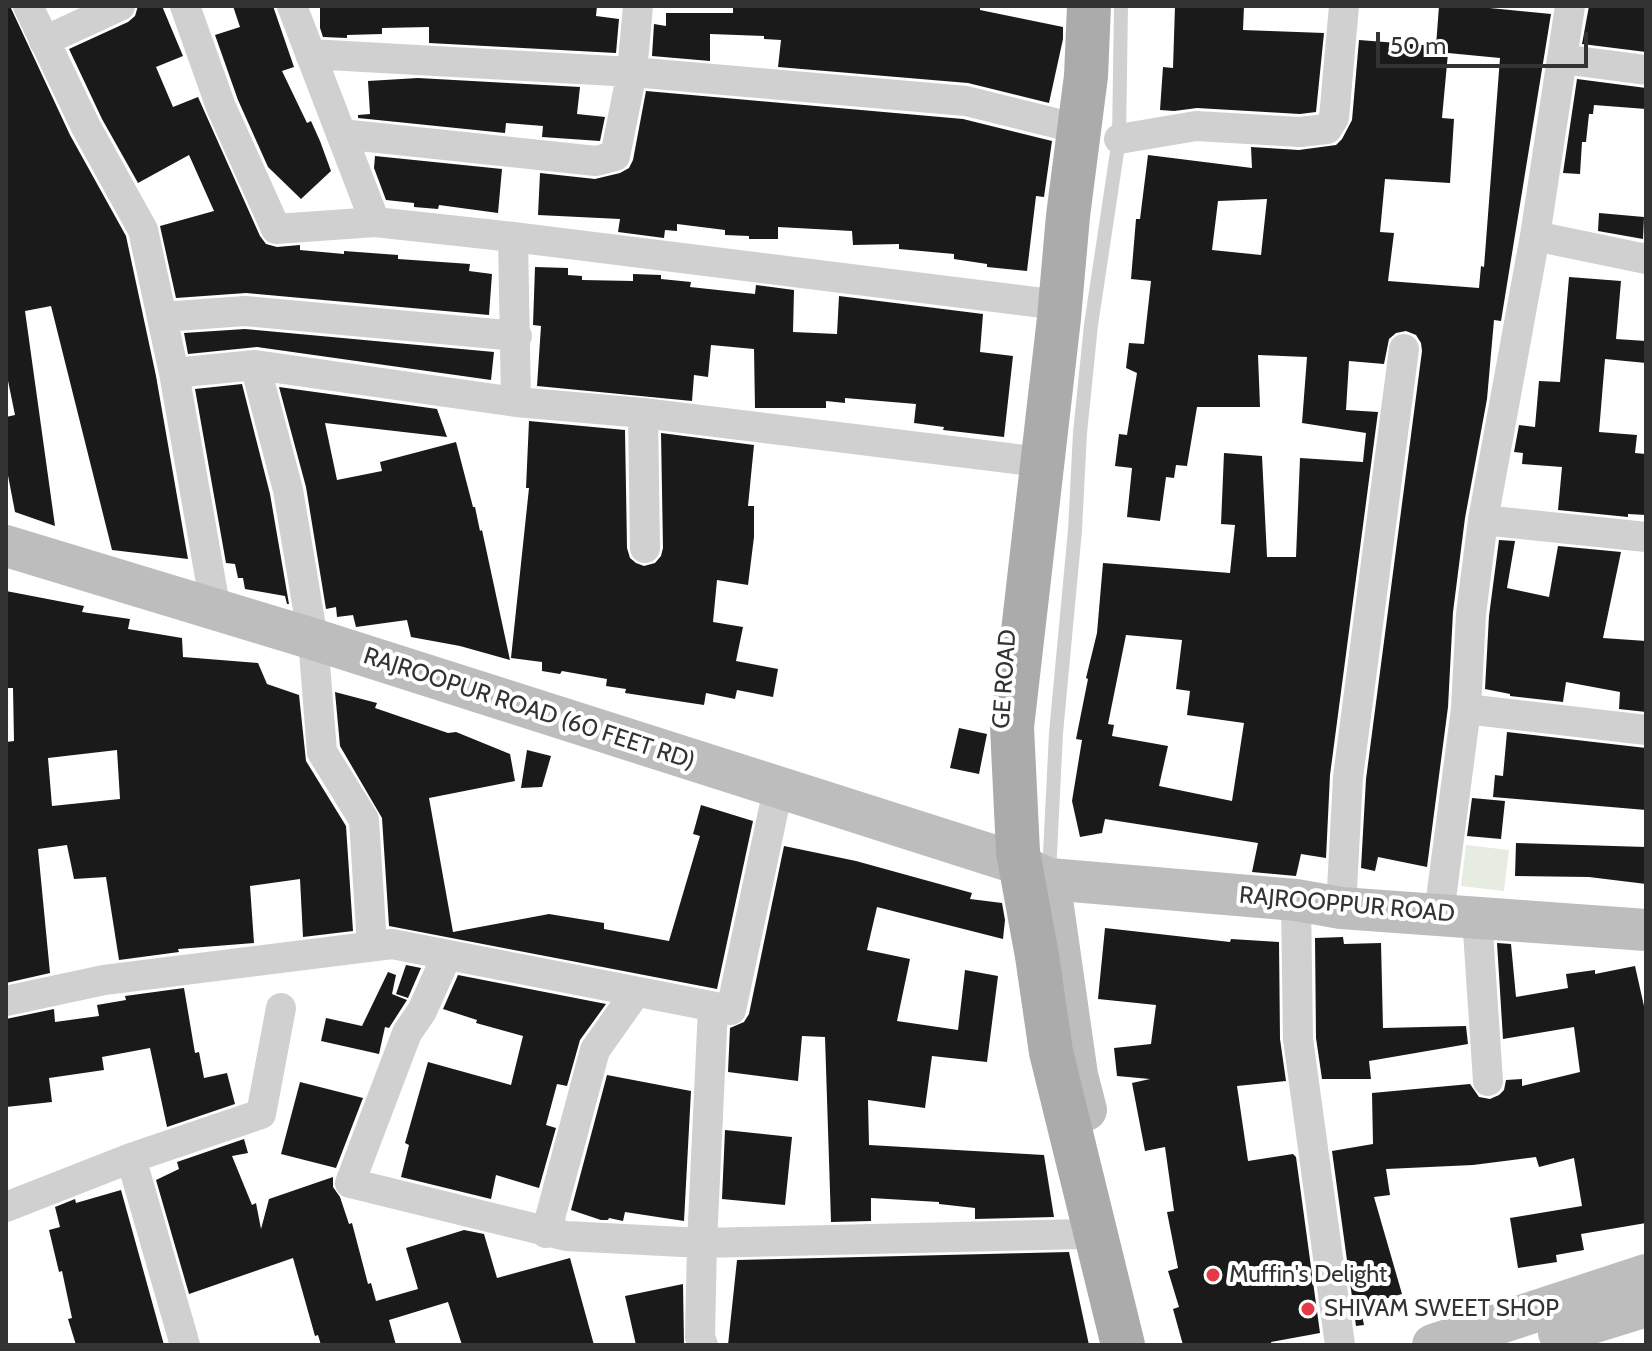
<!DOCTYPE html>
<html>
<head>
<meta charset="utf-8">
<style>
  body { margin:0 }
  #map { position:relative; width:1652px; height:1351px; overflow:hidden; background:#fff; font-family:Cabin,sans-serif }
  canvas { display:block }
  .frame { position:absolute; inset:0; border:8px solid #333; pointer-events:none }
  .scale { position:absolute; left:1376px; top:32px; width:212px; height:36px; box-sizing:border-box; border:4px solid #333; border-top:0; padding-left:10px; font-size:24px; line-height:28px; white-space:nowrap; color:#333; -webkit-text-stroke:6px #fff; paint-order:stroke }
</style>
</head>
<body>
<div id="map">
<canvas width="1652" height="1351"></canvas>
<div class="frame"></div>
<div class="scale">50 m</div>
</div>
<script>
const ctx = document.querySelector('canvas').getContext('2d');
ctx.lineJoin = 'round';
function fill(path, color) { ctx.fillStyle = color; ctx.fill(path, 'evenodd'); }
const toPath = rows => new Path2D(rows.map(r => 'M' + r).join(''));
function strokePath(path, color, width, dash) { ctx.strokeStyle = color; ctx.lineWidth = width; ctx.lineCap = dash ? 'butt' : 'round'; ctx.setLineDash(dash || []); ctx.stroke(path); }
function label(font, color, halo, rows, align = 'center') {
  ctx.font = font + ' Cabin,sans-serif'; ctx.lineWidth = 8; ctx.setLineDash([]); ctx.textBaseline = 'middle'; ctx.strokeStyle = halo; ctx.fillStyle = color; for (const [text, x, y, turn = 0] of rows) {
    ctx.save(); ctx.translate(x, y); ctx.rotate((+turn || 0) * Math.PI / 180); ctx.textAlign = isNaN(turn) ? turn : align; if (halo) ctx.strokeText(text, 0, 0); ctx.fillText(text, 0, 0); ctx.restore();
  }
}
fill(toPath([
  [1466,845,1509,850,1504,891,1461,886]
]), '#e6ecdf');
fill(toPath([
  [6,6,10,6,70,135,126,236,156,376,188,559,112,550,51,306,25,311,55,526,15,512,6,465,6,417,15,415,6,371],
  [138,6,162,6,183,56,156,67,173,107,198,97,260,236,266,244,277,247,300,245,300,250,344,254,344,251,398,255,398,259,470,264,469,271,492,274,489,315,246,293,176,298,160,226,214,211,189,155,138,183,102,119,69,49,128,22,135,16],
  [233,6,273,6,294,67,282,71,307,123,311,121,320,141,331,171,301,199,268,167,238,100,215,35,240,27],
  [320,6,597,6,596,16,619,19,616,53,429,43,429,27,382,28,382,34,347,35,347,38,323,37,320,28],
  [733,6,980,6,980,10,1063,27,1063,39,1049,103,968,83,778,67,781,40,764,39,764,36,710,34,710,61,652,56,654,24,666,26,666,13,733,13],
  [1175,6,1244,6,1243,30,1324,33,1316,112,1300,114,1197,108,1174,111,1160,110,1163,67,1173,68],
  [1439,6,1469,6,1551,14,1501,321,1494,320,1487,399,1465,518,1453,612,1448,707,1427,867,1378,857,1375,871,1361,868,1366,779,1422,351,1421,343,1416,335,1406,331,1396,333,1389,339,1384,364,1349,361,1346,410,1378,412,1330,775,1326,858,1301,854,1296,876,1252,872,1258,843,1105,819,1102,833,1080,837,1072,801,1082,740,1076,739,1088,679,1086,678,1097,633,1103,563,1230,573,1235,525,1221,524,1224,453,1262,456,1267,557,1296,557,1300,458,1363,462,1366,433,1302,423,1307,357,1258,355,1260,407,1197,407,1187,466,1176,465,1174,478,1166,477,1160,521,1127,517,1132,468,1115,466,1119,434,1127,435,1137,373,1126,368,1129,343,1144,344,1151,281,1131,279,1136,219,1140,219,1148,155,1252,168,1251,147,1299,150,1336,145,1342,139,1352,120,1359,40,1436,46],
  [1448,53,1500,58,1484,267,1481,266,1479,288,1388,281,1394,233,1380,232,1385,179,1450,183,1454,119,1442,118],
  [1267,199,1261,255,1212,250,1218,201],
  [1126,635,1182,640,1176,689,1190,691,1187,715,1244,723,1232,801,1159,786,1168,746,1112,736,1114,725,1108,724],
  [1589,6,1646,6,1646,52,1582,44],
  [418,78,580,87,577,114,605,117,600,141,542,137,543,126,506,123,505,133,358,118,358,115,370,114,368,81],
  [1577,79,1646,88,1646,109,1594,105,1593,114,1589,114,1586,142,1582,142,1580,174,1563,173],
  [646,91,963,119,1052,141,1044,197,1036,196,1027,271,987,267,987,264,954,259,954,254,899,249,899,244,853,245,852,231,778,227,778,239,749,239,749,236,725,235,725,230,677,224,677,231,665,230,664,238,618,232,620,219,538,215,540,173,595,179,620,173,629,168,633,160],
  [375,156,502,169,498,213,439,205,438,209,414,207,414,203,386,200,374,168],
  [1599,213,1644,217,1643,239,1598,231],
  [535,267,568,268,568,275,582,276,582,280,633,281,633,274,661,275,661,279,691,282,690,287,755,294,756,285,794,290,793,332,837,334,839,296,983,314,980,352,1013,356,1004,437,943,430,944,427,914,423,916,404,845,398,845,403,826,401,826,408,755,408,754,349,711,345,708,377,694,375,692,401,537,386,541,326,533,325],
  [1569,277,1621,281,1616,339,1646,341,1646,363,1605,359,1599,432,1637,435,1635,453,1646,454,1646,515,1628,514,1628,517,1558,510,1562,467,1522,464,1523,453,1514,452,1519,425,1535,427,1539,381,1560,382],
  [245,329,494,352,491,380,257,347,188,354,184,333],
  [242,384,270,494,289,604,287,604,285,596,245,589,243,578,238,578,235,564,226,563,195,389],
  [279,387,437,409,447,437,325,423,337,480,382,471,380,462,456,442,473,507,475,507,480,531,482,530,510,660,460,646,411,637,407,620,356,627,353,615,337,617,336,607,326,609,306,487],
  [529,421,625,430,627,548,630,558,636,563,644,566,655,563,661,556,663,548,661,433,754,445,748,506,754,506,754,537,748,585,717,580,713,622,743,627,736,661,778,669,773,697,737,690,735,699,706,693,704,705,625,693,626,689,606,686,607,679,562,671,560,674,542,671,542,662,511,658,529,488,526,488],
  [1499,540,1515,541,1507,588,1549,597,1558,546,1621,552,1603,638,1646,641,1646,712,1619,709,1620,692,1566,682,1563,702,1510,696,1510,694,1485,689,1489,616],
  [6,591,84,606,82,612,130,619,128,629,182,638,183,657,258,663,267,684,299,695,306,761,346,826,353,931,303,937,300,879,250,886,254,943,178,949,179,952,119,960,106,877,74,879,67,845,38,849,50,973,6,983,6,742,14,741,13,688,6,688],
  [117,750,120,799,52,806,48,758],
  [335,692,377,703,375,708,448,733,456,732,510,754,515,781,429,798,453,932,549,914,604,923,604,929,669,941,700,836,693,834,701,805,753,821,717,989,389,926,382,818,340,746],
  [959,728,987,734,979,774,950,768],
  [1507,732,1646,748,1646,810,1493,797,1495,775,1503,776],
  [527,750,551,756,542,787,521,788],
  [1472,798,1505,801,1501,839,1467,836],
  [1516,843,1646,847,1646,884,1589,877,1515,876],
  [784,846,856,861,972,893,970,899,1002,903,1005,920,1003,939,877,907,867,950,910,959,897,1021,958,1030,965,970,998,976,987,1062,932,1056,925,1108,868,1100,869,1145,1044,1155,1054,1217,975,1219,975,1208,939,1204,939,1202,871,1198,871,1221,831,1222,825,1037,802,1036,798,1081,728,1072,730,1028,744,1022,749,1014],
  [1105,928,1230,942,1231,939,1279,942,1280,1039,1286,1081,1237,1086,1248,1161,1293,1154,1296,1157,1320,1333,1271,1342,1272,1345,1183,1345,1173,1309,1179,1307,1168,1271,1178,1268,1167,1212,1174,1211,1165,1147,1145,1151,1132,1083,1150,1079,1117,1076,1114,1048,1151,1044,1156,1005,1098,999],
  [1343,937,1344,944,1381,943,1383,1028,1466,1026,1468,1044,1369,1061,1371,1079,1322,1079,1316,1038,1315,938],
  [1497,943,1511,944,1516,997,1568,988,1566,974,1595,970,1595,974,1635,966,1646,1015,1646,1223,1581,1234,1584,1250,1556,1255,1557,1262,1518,1268,1510,1218,1582,1206,1574,1158,1539,1167,1536,1157,1473,1165,1386,1169,1390,1195,1374,1197,1402,1294,1360,1306,1364,1325,1356,1326,1332,1151,1373,1144,1372,1093,1470,1084,1479,1097,1490,1099,1499,1095,1504,1090,1506,1080,1522,1079,1522,1086,1580,1072,1574,1027,1503,1039],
  [406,965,421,968,408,998,396,994],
  [388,972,396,975,392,994,407,1000,389,1028,385,1027,379,1054,321,1041,326,1018,362,1026],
  [458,975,606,1004,580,1040,567,1086,557,1084,546,1125,556,1128,539,1188,496,1175,491,1199,401,1177,409,1145,405,1143,428,1062,511,1085,523,1036,476,1023,477,1020,443,1009],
  [184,988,195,1053,199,1052,204,1078,227,1073,235,1104,167,1127,150,1048,102,1057,104,1070,49,1078,52,1102,6,1107,6,1019,54,1009,55,1022,99,1016,97,1005,126,1000,125,996],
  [607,1075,691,1091,684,1221,625,1212,623,1221,609,1218,608,1220,601,1220,571,1210],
  [300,1082,363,1098,336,1168,281,1154],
  [725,1130,792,1137,785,1205,722,1199],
  [244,1139,248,1153,232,1156,252,1205,256,1203,261,1229,269,1199,333,1177,333,1187,340,1197,349,1224,352,1223,368,1284,371,1283,376,1301,418,1289,406,1248,464,1230,484,1234,497,1278,570,1258,594,1345,462,1345,448,1302,389,1320,396,1345,321,1345,318,1335,315,1336,293,1258,189,1294,156,1180,179,1169,177,1162],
  [121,1190,164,1345,76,1345,68,1319,72,1318,62,1271,59,1272,49,1230,60,1227,55,1207,75,1199,76,1203],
  [1069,1252,1089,1345,728,1345,737,1260],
  [683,1284,684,1345,636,1345,625,1296]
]), '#1a1a1a');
strokePath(toPath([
  [1049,874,1056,733,1075,530,1080,433,1091,325,1119,139,1121,6]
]), '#d0d0d0', 14);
strokePath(toPath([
  [28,6,86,127,143,230,174,373,216,611],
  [185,6,221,107,276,229,375,222,513,237,1043,303],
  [292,6,375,222],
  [44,41,120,6],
  [310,54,632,72,966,101,1063,125],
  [1562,59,1646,70],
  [341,134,596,161,615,156,632,72,638,6],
  [1119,139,1196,126,1300,132,1327,129,1334,118,1344,6],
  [1535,236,1646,259],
  [513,237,516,402],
  [162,317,245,311,517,336],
  [255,365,288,490,313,639,322,752,364,820,372,946],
  [174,373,255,365,516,402,643,413,1024,460],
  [643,413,645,548],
  [1483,520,1646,537],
  [1466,709,1646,730],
  [1296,900,1298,1039,1340,1345],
  [1341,908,1348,777,1404,349],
  [1439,914,1466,709,1471,614,1483,520,1535,236,1570,6],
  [1477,917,1488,1081],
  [447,955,422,1011,407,1033,350,1183,566,1236,702,1243,1084,1234],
  [6,1001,104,980,392,944,731,1010,778,789],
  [131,1158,185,1345],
  [6,1207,131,1158,261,1114,281,1008],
  [546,1233,595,1050,636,992],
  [703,1345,700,1337,702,1243,713,1008]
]), '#d0d0d0', 30);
strokePath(toPath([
  [6,546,313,639,1010,861,1049,879,1296,900,1341,908,1646,930],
  [1049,879,1077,1075,1086,1110],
  [1559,1333,1646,1306],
  [1433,1345,1646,1275]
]), '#bdbdbd', 42);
strokePath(toPath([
  [1089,6,1086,76,1068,216,1059,318,1012,727,1018,852,1037,956,1051,1052,1123,1345]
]), '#ababab', 44);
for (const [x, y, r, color] of [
  [1213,1275,8,"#e63946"],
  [1308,1309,8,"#e63946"]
]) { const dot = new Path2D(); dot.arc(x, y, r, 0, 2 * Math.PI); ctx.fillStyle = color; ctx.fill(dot); strokePath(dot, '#fff', 3); }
label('24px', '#333', '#fff', [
  ["GE ROAD",1005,679,-86],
  ["RAJROOPUR ROAD (60 FEET RD)",529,709,18],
  ["RAJROOPPUR ROAD",1347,905,5]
]);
label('24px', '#333', '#fff', [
  ["Muffin's Delight",1229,1275],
  ["SHIVAM SWEET SHOP",1324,1309]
], 'left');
</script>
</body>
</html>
